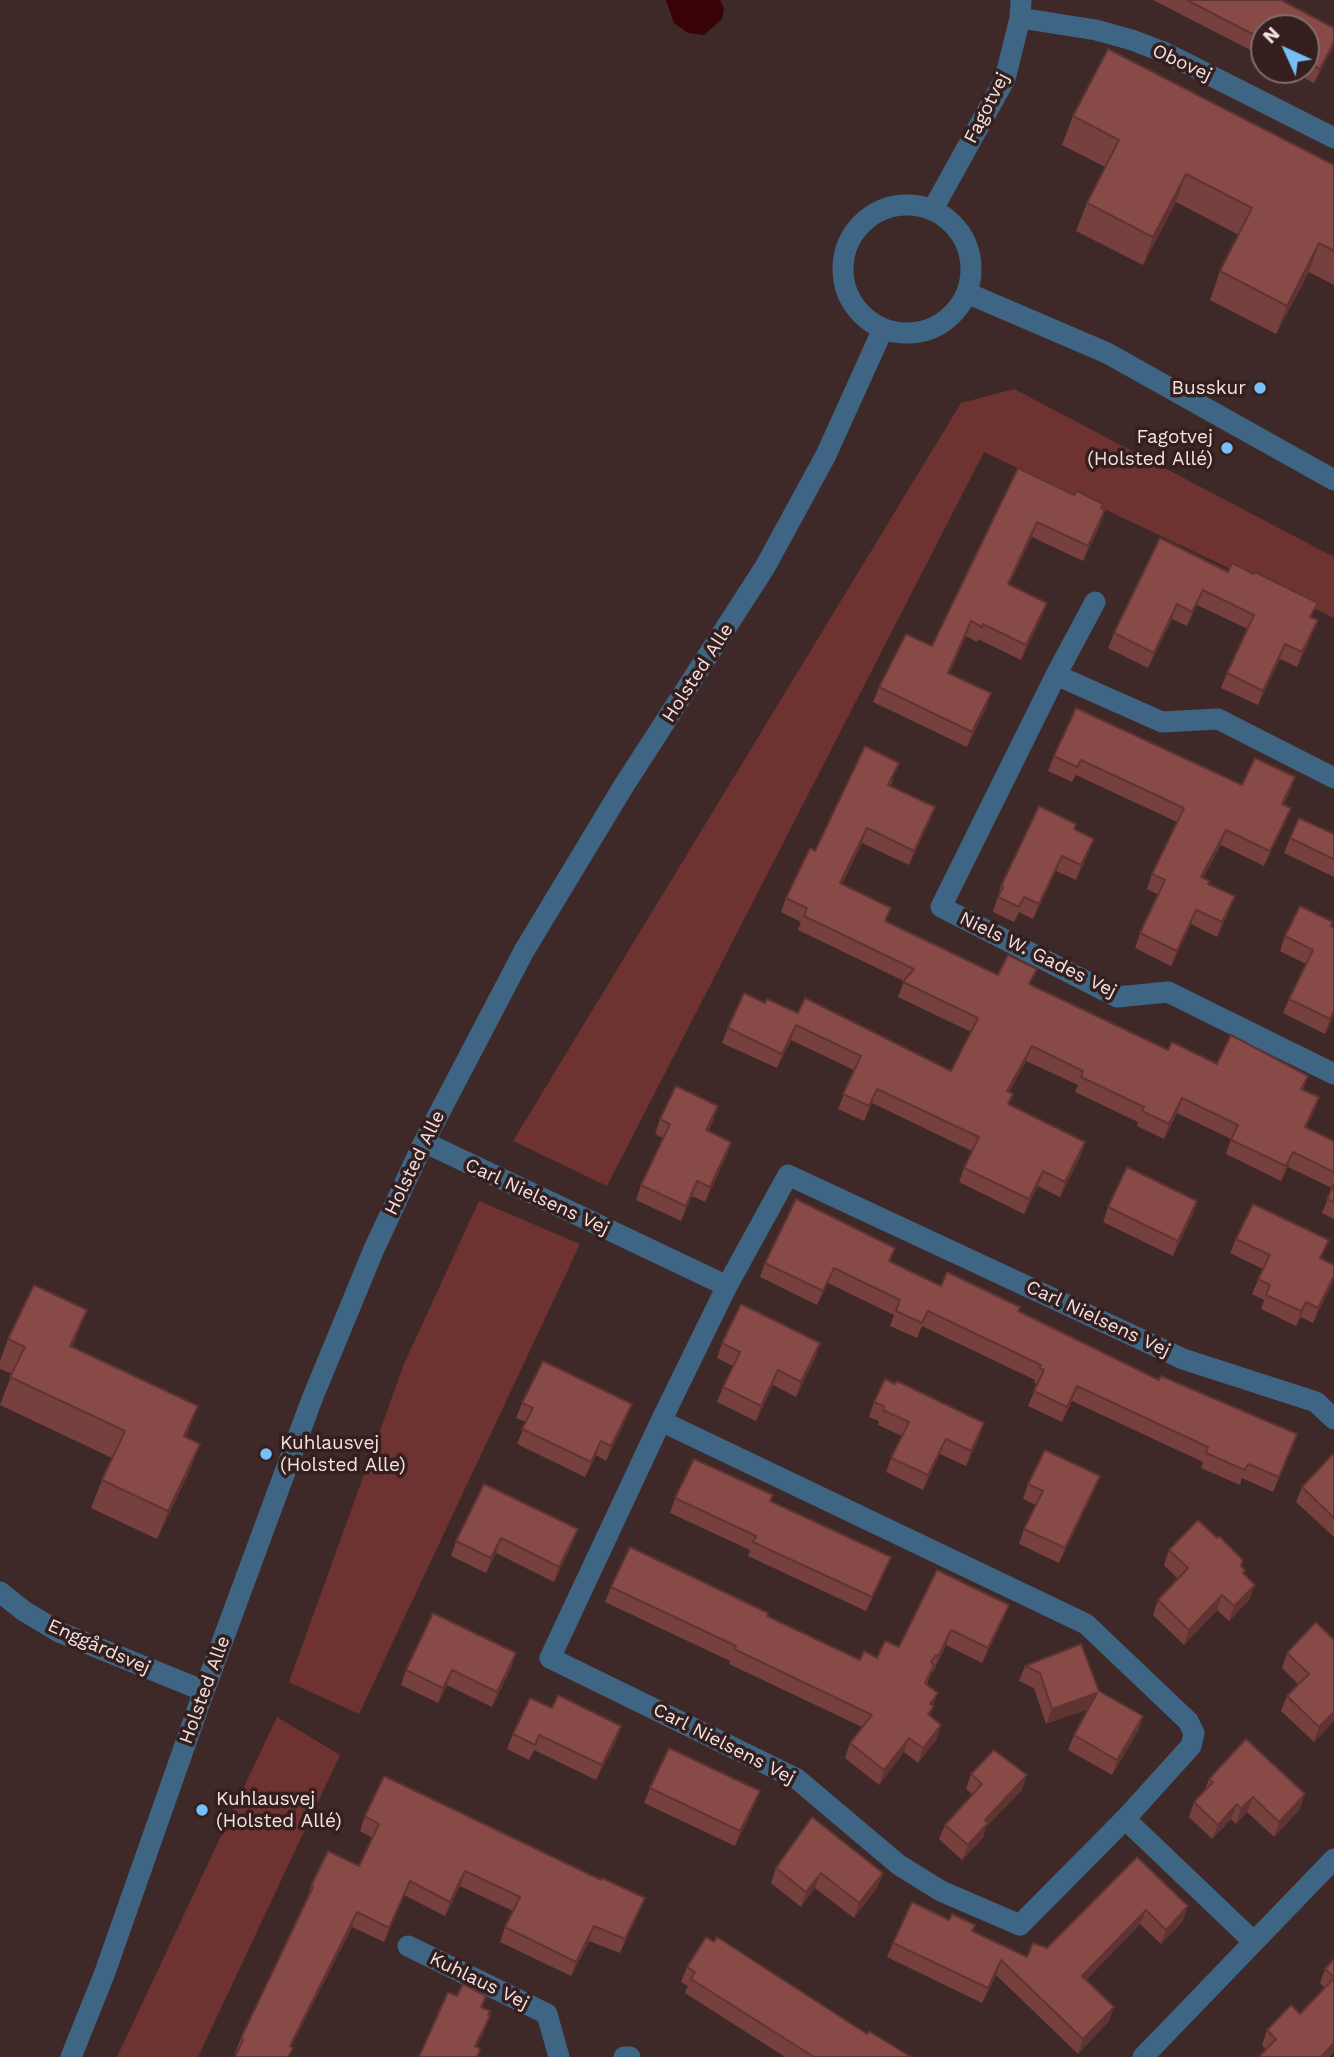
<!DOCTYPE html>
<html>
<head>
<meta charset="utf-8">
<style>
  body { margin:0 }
  #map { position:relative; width:1334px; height:2057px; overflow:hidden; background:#3e2928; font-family:"Work Sans",sans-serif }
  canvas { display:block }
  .north { position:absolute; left:1250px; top:14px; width:70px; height:70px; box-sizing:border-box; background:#341f1e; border:2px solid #806d6c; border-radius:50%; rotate:315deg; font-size:19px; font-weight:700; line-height:28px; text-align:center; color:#f2e3e2 }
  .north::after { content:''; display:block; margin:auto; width:24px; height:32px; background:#77bff7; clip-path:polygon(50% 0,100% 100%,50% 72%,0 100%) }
</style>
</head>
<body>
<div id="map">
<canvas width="1334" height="2057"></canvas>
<div class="north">N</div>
</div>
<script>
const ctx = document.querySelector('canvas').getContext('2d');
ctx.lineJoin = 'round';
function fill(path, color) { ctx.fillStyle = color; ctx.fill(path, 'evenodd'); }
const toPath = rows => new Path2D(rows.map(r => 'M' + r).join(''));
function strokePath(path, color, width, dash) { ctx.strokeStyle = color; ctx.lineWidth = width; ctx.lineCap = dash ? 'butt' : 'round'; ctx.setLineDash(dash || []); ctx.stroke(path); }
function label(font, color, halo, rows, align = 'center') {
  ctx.font = font + ' "Work Sans",sans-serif'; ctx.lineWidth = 7; ctx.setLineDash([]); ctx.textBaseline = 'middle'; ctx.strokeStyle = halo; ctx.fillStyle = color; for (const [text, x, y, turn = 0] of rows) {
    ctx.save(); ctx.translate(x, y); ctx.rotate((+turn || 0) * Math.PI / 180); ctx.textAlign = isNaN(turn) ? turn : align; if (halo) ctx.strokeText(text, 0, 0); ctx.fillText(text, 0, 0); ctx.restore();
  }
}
fill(toPath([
  [1014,389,1334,557,1334,618,984,452,607,1186,513,1141,961,403],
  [479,1201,580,1244,359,1714,289,1682,404,1364],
  [277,1717,340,1755,198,2057,117,2057]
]), '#6e3331');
fill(toPath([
  [666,0,720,0,724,8,722,19,704,35,688,33,674,23]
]), '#390206');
strokePath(toPath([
  [1020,18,1096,30,1132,40,1166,53,1334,138],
  '843 269a64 64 0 1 1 128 0a64 64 0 1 1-128 0Z',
  [933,209,1005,79,1020,18,1021,0],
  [967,293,1107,353,1334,480],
  [1095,602,1056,675,941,907,1117,997,1168,992,1334,1074],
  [1056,675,1162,722,1218,719,1334,778],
  [424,1142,727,1286],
  [661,1421,1086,1624,1188,1721,1194,1733,1191,1746,1125,1819,1020,1925,941,1891,899,1865,797,1779,550,1658,661,1421,727,1286,788,1175,1183,1359,1316,1402,1334,1419],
  [0,1592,24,1611,59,1632,204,1691],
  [1125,1819,1254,1942],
  [408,1946,547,2014,559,2057],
  [71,2057,104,1975,204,1691,312,1399,374,1249,424,1142,524,951,623,787,765,567,826,455,883,329],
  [624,2057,630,2057],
  [1143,2057,1334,1859]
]), '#3e6583', 21);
fill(toPath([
  [1153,0,1281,0,1334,28,1334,46,1314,83,1289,70,1306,70,1306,28,1264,28,1264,57],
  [1073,116,1334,165,1334,285,1309,272,1276,334,1210,300,1220,271,1239,235,1176,202,1143,265,1076,231,1087,203,1105,167,1062,145],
  [1018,468,1105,510,1100,525,1083,561,1032,537,1009,585,1047,603,1041,618,1021,660,978,639,977,642,966,636,949,673,991,693,986,708,967,747,873,702,879,687,932,646],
  [1160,538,1312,618,1312,635,1297,667,1280,659,1258,705,1221,688,1227,673,1248,629,1197,605,1187,626,1172,619,1148,668,1108,648,1114,633],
  [1054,756,1242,785,1295,777,1284,805,1291,808,1285,823,1264,866,1221,845,1203,878,1209,884,1235,896,1229,911,1217,937,1191,924,1171,966,1135,948,1140,933,1159,895,1147,889,1152,874,1177,822,1076,775,1072,782,1048,771],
  [894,778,890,786,929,822,909,865,862,843,842,884,886,921,998,975,1030,985,1168,1050,1217,1064,1308,1076,1303,1090,1314,1112,1306,1127,1334,1141,1334,1219,1322,1213,1332,1188,1288,1167,1281,1181,1226,1154,1231,1139,1177,1113,1164,1139,1137,1126,1138,1122,1075,1092,1078,1085,1026,1061,1009,1092,1009,1104,1085,1142,1080,1157,1060,1197,1038,1186,1024,1214,959,1182,964,1168,972,1151,872,1103,864,1121,838,1109,854,1070,791,1040,777,1068,722,1043,728,1028,765,1003,798,1013,951,1071,971,1032,898,997,904,981,798,930,801,922,781,912,786,898,815,851],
  [1074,829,1094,839,1088,854,1076,880,1056,871,1033,919,1019,912,1014,922,993,912,1001,886],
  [1334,834,1334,877,1284,853,1290,838],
  [1331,927,1334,928,1334,1015,1325,1034,1283,1013,1289,999,1306,964,1280,951,1285,936],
  [660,1119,713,1121,708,1131,731,1142,726,1157,705,1202,692,1196,681,1221,636,1200,641,1185,663,1138,655,1134],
  [1197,1201,1192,1216,1173,1256,1103,1222,1108,1207],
  [1236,1239,1321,1259,1334,1276,1334,1279,1313,1323,1301,1317,1296,1326,1261,1309,1264,1300,1252,1294,1263,1269,1230,1253],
  [890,1262,941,1286,1018,1311,1292,1449,1273,1492,1242,1478,1240,1485,1201,1468,1203,1462,1072,1401,1062,1422,1028,1406,1037,1384,1034,1383,1035,1380,922,1326,917,1338,890,1326,894,1315,828,1283,817,1305,760,1277,765,1263],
  [76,1338,72,1347,186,1437,200,1444,189,1472,157,1539,91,1508,102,1480,112,1458,0,1405,12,1374,0,1369,0,1361,8,1339],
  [722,1343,820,1343,815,1358,796,1397,773,1385,756,1421,717,1402,723,1387,733,1366,717,1358],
  [874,1402,979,1438,966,1466,940,1454,923,1490,886,1472,891,1458,902,1436,878,1425,879,1421,869,1417],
  [522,1403,632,1404,626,1419,606,1461,596,1455,585,1477,517,1444,526,1422,516,1418],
  [1334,1454,1334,1537,1296,1502,1302,1487],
  [1028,1484,1094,1491,1059,1563,1019,1544,1024,1529,1036,1505,1023,1499],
  [675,1498,771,1502,891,1557,885,1571,866,1611,748,1556,750,1550,670,1513],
  [578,1529,572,1544,554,1582,496,1553,486,1573,451,1556,456,1541],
  [1169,1550,1241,1567,1245,1570,1244,1574,1255,1585,1249,1600,1229,1621,1217,1610,1184,1645,1153,1615,1158,1600,1178,1579,1164,1565],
  [611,1587,767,1616,860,1660,877,1658,899,1647,1009,1605,1003,1620,982,1663,946,1645,933,1672,932,1671,927,1684,933,1706,930,1716,941,1725,936,1740,918,1763,904,1752,879,1785,845,1758,850,1743,862,1727,729,1664,730,1661,605,1602],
  [1334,1640,1334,1721,1314,1742,1281,1711,1287,1696,1298,1684,1282,1668,1287,1653],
  [516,1653,511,1668,492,1707,447,1685,438,1703,401,1685,406,1670],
  [1025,1666,1099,1691,1143,1716,1138,1731,1112,1775,1068,1750,1074,1735,1088,1709,1046,1724,1034,1688,1019,1681],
  [513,1734,616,1741,596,1780,534,1750,529,1760,507,1749],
  [971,1774,1022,1790,986,1827,983,1838,962,1860,939,1839,945,1825,972,1794,966,1789],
  [1209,1779,1300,1809,1274,1837,1247,1812,1236,1824,1231,1819,1212,1839,1189,1817,1194,1802,1204,1792],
  [650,1788,754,1806,735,1846,644,1803],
  [365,1816,601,1880,645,1898,639,1912,620,1953,589,1941,571,1976,500,1942,505,1927,513,1911,460,1886,445,1916,404,1895,384,1942,352,1927,291,2047,293,2048,289,2057,235,2057,237,2054,235,2053,241,2038,306,1901,311,1886,359,1866,373,1838,360,1831],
  [1137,1857,1183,1921,1161,1944,1140,1924,1086,1980,1109,2021,1078,2054,996,1975,982,2003,887,1957,893,1943,949,1920,975,1925,973,1932,1027,1957,1047,1948],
  [776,1868,883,1873,877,1888,854,1918,815,1888,801,1907,771,1883],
  [1334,1959,1334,2052,1329,2057,1259,2057,1266,2050,1262,2045,1267,2030,1300,2014,1325,1988,1320,1983,1325,1969],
  [687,1967,867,2034,911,2057,785,2057,685,1993,688,1986,681,1982]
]), '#75403d');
fill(toPath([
  [1334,42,1334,46,1314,83,1320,69],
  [1186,174,1176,202,1143,265,1153,237],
  [1319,243,1309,272,1276,334,1287,306],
  [1105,510,1100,525,1083,561,1088,546],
  [1037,522,1032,537,1002,599,1008,584],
  [1203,590,1197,605,1187,626,1192,612],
  [1047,603,1041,618,1021,660,1026,645],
  [1177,604,1172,619,1148,668,1154,653],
  [1318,620,1312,635,1297,667,1302,652],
  [971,621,966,636,943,688,948,673],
  [1285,644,1280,659,1258,705,1263,691],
  [991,693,986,708,967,747,972,732],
  [1295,777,1290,792,1277,819,1282,804],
  [935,807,929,822,909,865,914,851],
  [1291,808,1285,823,1264,866,1270,851],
  [867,828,862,843,835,898,840,883],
  [1226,830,1221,845,1196,891,1201,877],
  [1094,839,1088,854,1076,880,1081,865],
  [1062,856,1056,871,1033,919,1039,904],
  [1235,896,1229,911,1217,937,1222,922],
  [1196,910,1191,924,1171,966,1177,951],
  [1334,1011,1334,1015,1325,1034,1330,1019],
  [796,1025,791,1040,777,1068,782,1054],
  [1032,1046,1026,1061,1002,1106,1007,1091],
  [877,1089,872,1103,864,1121,869,1106],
  [1319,1097,1314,1112,1299,1141,1305,1127],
  [1182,1098,1177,1113,1164,1139,1169,1124],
  [718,1106,713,1121,701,1145,706,1130],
  [731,1142,726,1157,705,1202,710,1187],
  [1085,1142,1080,1157,1060,1197,1065,1182],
  [1293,1152,1288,1167,1281,1181,1286,1166],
  [1043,1171,1038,1186,1024,1214,1029,1199],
  [697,1181,692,1196,681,1221,686,1206],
  [1197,1201,1192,1216,1173,1256,1178,1241],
  [834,1268,828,1283,817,1305,823,1291],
  [1334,1276,1333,1282,1313,1323,1318,1308],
  [1306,1302,1301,1317,1296,1326,1301,1311],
  [87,1310,76,1338,59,1375,70,1346],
  [820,1343,815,1358,796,1397,801,1382],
  [778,1370,773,1385,756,1421,761,1406],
  [1077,1386,1072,1401,1062,1422,1067,1407],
  [632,1404,626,1419,606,1461,611,1446],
  [198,1406,187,1435,173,1464,184,1436],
  [984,1423,979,1438,966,1466,971,1451],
  [1297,1434,1292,1449,1273,1492,1279,1477],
  [946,1439,940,1454,923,1490,928,1475],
  [601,1441,596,1455,585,1477,591,1462],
  [200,1444,189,1472,157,1539,168,1511],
  [1100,1476,1094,1491,1059,1563,1065,1548],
  [578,1529,572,1544,554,1582,559,1567],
  [501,1538,496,1553,486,1573,491,1558],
  [1255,1585,1249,1600,1229,1621,1234,1606],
  [1222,1595,1217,1610,1184,1645,1189,1630],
  [1009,1605,1003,1620,982,1663,988,1648],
  [951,1630,946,1645,933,1672,938,1657],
  [516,1653,511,1668,492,1707,497,1692],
  [452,1670,447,1685,438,1703,443,1688],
  [938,1693,932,1708,930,1704],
  [1097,1693,1091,1708,1046,1724,1052,1709],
  [1334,1712,1334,1721,1314,1742,1319,1727],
  [1143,1716,1138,1731,1112,1775,1117,1760],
  [941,1725,936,1740,918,1763,923,1748],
  [621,1726,616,1741,596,1780,602,1765],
  [909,1738,904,1752,879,1785,884,1770],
  [1027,1775,1022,1790,986,1827,983,1838,962,1860,968,1845,985,1820],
  [760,1791,754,1806,735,1846,740,1831],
  [1305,1794,1300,1809,1274,1837,1279,1822],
  [1253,1797,1247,1812,1236,1824,1241,1809],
  [1237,1804,1231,1819,1212,1839,1218,1825],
  [465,1871,460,1886,445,1916,450,1902],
  [821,1873,815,1888,801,1907,806,1892],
  [883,1873,877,1888,854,1918,859,1903],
  [410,1881,404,1895,384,1942,389,1928],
  [645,1898,639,1912,620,1953,625,1939],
  [1188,1906,1183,1921,1161,1944,1166,1930],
  [1146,1910,1140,1924,1076,1990,1082,1976],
  [357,1912,352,1927,286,2057,290,2046],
  [594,1926,589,1941,571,1976,576,1962],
  [1001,1960,996,1975,982,2003,988,1988],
  [1114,2007,1109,2021,1078,2054,1083,2039],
  [490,2016,485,2030,472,2057,475,2046],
  [1334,2043,1334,2052,1329,2057,1321,2057]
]), '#5f3432');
const building = toPath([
  [1187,0,1281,0,1334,28,1334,42,1320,69,1306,62,1306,28,1264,28,1264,40,1187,0],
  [1108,49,1334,165,1334,251,1319,243,1287,306,1220,271,1252,208,1186,174,1153,237,1087,203,1119,140,1073,116,1108,49],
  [1018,468,1074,495,1077,491,1103,504,1101,508,1105,510,1088,546,1037,522,1008,584,1047,603,1026,645,983,624,982,627,971,621,948,673,991,693,972,732,879,687,906,634,932,646,1018,468],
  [1160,538,1228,572,1232,563,1254,574,1255,572,1318,603,1310,617,1318,620,1302,652,1285,644,1263,691,1227,673,1254,615,1203,590,1192,612,1177,604,1154,653,1114,633,1160,538],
  [1076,708,1242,785,1255,758,1295,777,1282,804,1291,808,1270,851,1226,830,1201,877,1210,881,1208,884,1235,896,1222,922,1196,910,1177,951,1140,933,1165,880,1152,874,1184,808,1081,760,1077,767,1054,756,1076,708],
  [865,746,899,763,888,785,935,807,914,851,867,828,840,883,891,908,885,921,998,975,1008,955,1037,969,1029,984,1168,1050,1172,1042,1217,1064,1231,1035,1308,1076,1301,1089,1319,1097,1305,1127,1334,1141,1334,1172,1293,1152,1286,1166,1231,1140,1238,1125,1182,1098,1169,1124,1142,1111,1144,1107,1081,1077,1083,1071,1032,1046,1007,1091,1013,1094,1008,1104,1085,1142,1065,1182,1043,1171,1029,1199,964,1168,979,1137,877,1089,869,1106,843,1094,861,1056,796,1025,782,1054,728,1028,744,993,765,1003,767,999,798,1013,805,998,951,1071,978,1018,903,982,914,969,804,916,807,908,786,898,810,848,815,851,865,746],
  [1039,806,1076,824,1074,829,1094,839,1081,865,1062,856,1039,904,1024,897,1019,907,998,897,1003,887,1001,886,1039,806],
  [1299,818,1334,834,1334,859,1290,838,1299,818],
  [1300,906,1333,922,1331,926,1334,928,1334,1011,1330,1019,1289,999,1313,950,1285,936,1300,906],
  [676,1086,718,1106,706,1130,731,1142,710,1187,697,1181,686,1206,641,1185,670,1124,660,1119,676,1086],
  [1127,1167,1197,1201,1178,1241,1108,1207,1127,1167],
  [1334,1184,1334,1202,1327,1199,1334,1184],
  [796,1199,895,1248,889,1261,941,1286,947,1272,1020,1307,1018,1311,1159,1380,1161,1376,1297,1434,1279,1477,1248,1464,1245,1470,1206,1453,1208,1447,1077,1386,1067,1407,1034,1391,1044,1370,1039,1368,1041,1365,928,1311,922,1323,896,1311,900,1300,834,1268,823,1291,765,1263,796,1199],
  [1253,1204,1329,1240,1320,1258,1334,1265,1334,1276,1318,1308,1306,1302,1301,1311,1266,1295,1270,1285,1258,1279,1270,1255,1236,1239,1253,1204],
  [34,1285,87,1310,70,1346,198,1406,184,1436,200,1444,168,1511,102,1480,125,1431,10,1377,25,1347,8,1339,34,1285],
  [741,1304,820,1343,801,1382,778,1370,761,1406,723,1387,740,1352,722,1343,741,1304],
  [543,1361,632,1404,611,1446,601,1441,591,1462,522,1429,533,1408,522,1403,543,1361],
  [885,1379,895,1384,897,1381,984,1423,971,1451,946,1439,928,1475,891,1458,909,1422,883,1410,884,1406,874,1402,885,1379],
  [1045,1450,1100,1476,1065,1548,1024,1529,1043,1491,1028,1484,1045,1450],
  [1333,1454,1334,1454,1334,1518,1302,1487,1333,1454],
  [694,1459,773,1495,770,1501,891,1557,872,1597,753,1542,756,1536,675,1498,694,1459],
  [484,1484,578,1529,559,1567,501,1538,491,1558,456,1541,484,1484],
  [1198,1520,1217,1538,1219,1536,1243,1560,1241,1566,1245,1570,1243,1573,1255,1585,1234,1606,1222,1595,1189,1630,1158,1600,1188,1568,1169,1550,1198,1520],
  [630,1547,768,1613,767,1616,860,1660,864,1651,877,1658,885,1641,899,1647,937,1570,1009,1605,988,1648,951,1630,938,1657,936,1655,931,1662,934,1665,925,1683,938,1693,930,1704,934,1706,928,1714,941,1725,923,1748,909,1738,884,1770,850,1743,872,1715,734,1649,736,1646,611,1587,630,1547],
  [433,1613,516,1653,497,1692,452,1670,443,1688,406,1670,433,1613],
  [1316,1622,1334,1640,1334,1712,1319,1727,1287,1696,1309,1674,1287,1653,1316,1622],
  [1081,1644,1099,1691,1143,1716,1117,1760,1074,1735,1097,1693,1052,1709,1040,1673,1025,1666,1081,1644],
  [558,1695,621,1726,602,1765,539,1735,535,1745,513,1734,530,1698,552,1708,558,1695],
  [1246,1739,1305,1794,1279,1822,1253,1797,1241,1809,1237,1804,1218,1825,1194,1802,1213,1782,1209,1779,1246,1739],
  [669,1748,760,1791,740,1831,650,1788,669,1748],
  [994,1750,1027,1775,985,1820,988,1823,968,1845,945,1825,982,1784,971,1774,994,1750],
  [384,1776,601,1880,602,1878,645,1898,625,1939,594,1926,576,1962,505,1927,520,1897,465,1871,450,1902,410,1881,389,1928,357,1912,290,2046,293,2048,288,2057,235,2057,243,2040,241,2038,313,1887,311,1886,328,1851,359,1866,379,1824,365,1816,384,1776],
  [812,1817,883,1873,859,1903,821,1873,806,1892,776,1868,812,1817],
  [1137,1857,1188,1906,1166,1930,1146,1910,1082,1976,1114,2007,1083,2039,1001,1960,988,1988,893,1943,912,1902,949,1920,952,1914,975,1925,972,1931,1027,1957,1033,1943,1047,1948,1137,1857],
  [706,1937,714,1942,717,1937,867,2034,869,2031,911,2057,814,2057,691,1979,695,1972,687,1967,706,1937],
  [1334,1959,1334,1977,1325,1969,1334,1959],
  [1334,1978,1334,2043,1321,2057,1259,2057,1276,2039,1267,2030,1291,2005,1300,2014,1334,1978],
  [463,1984,486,1996,481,2007,490,2011,488,2015,490,2016,475,2046,480,2049,477,2057,419,2057,448,1992,457,1996,463,1984]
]);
fill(building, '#884a47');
strokePath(building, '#5f3432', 2);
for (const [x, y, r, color] of [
  [1260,388,7,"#77bff7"],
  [1227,448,7,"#77bff7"],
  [266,1454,7,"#77bff7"],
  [202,1810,7,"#77bff7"]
]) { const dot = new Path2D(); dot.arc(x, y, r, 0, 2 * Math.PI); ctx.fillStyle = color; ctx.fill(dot); strokePath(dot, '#341f1e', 2.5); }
label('19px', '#f2e3e2', '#341f1e', [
  ["Obovej",1182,63,25],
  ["Fagotvej",987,108,-63],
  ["Holsted Alle",698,673,-57],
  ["Niels W. Gades Vej",1038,955,26],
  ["Holsted Alle",415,1163,-64],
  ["Carl Nielsens Vej",537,1197,25],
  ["Carl Nielsens Vej",1098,1319,25],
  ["Enggårdsvej",99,1647,24],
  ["Holsted Alle",205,1690,-70],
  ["Carl Nielsens Vej",724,1744,27],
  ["Kuhlaus Vej",479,1981,26]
]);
label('19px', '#f2e3e2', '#341f1e', [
  ["Busskur",1246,388],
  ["Fagotvej",1213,437],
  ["(Holsted Allé)",1213,459],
  ["Kuhlausvej",280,1443,"left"],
  ["(Holsted Alle)",280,1465,"left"],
  ["Kuhlausvej",216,1799,"left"],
  ["(Holsted Allé)",216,1821,"left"]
], 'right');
</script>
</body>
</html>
